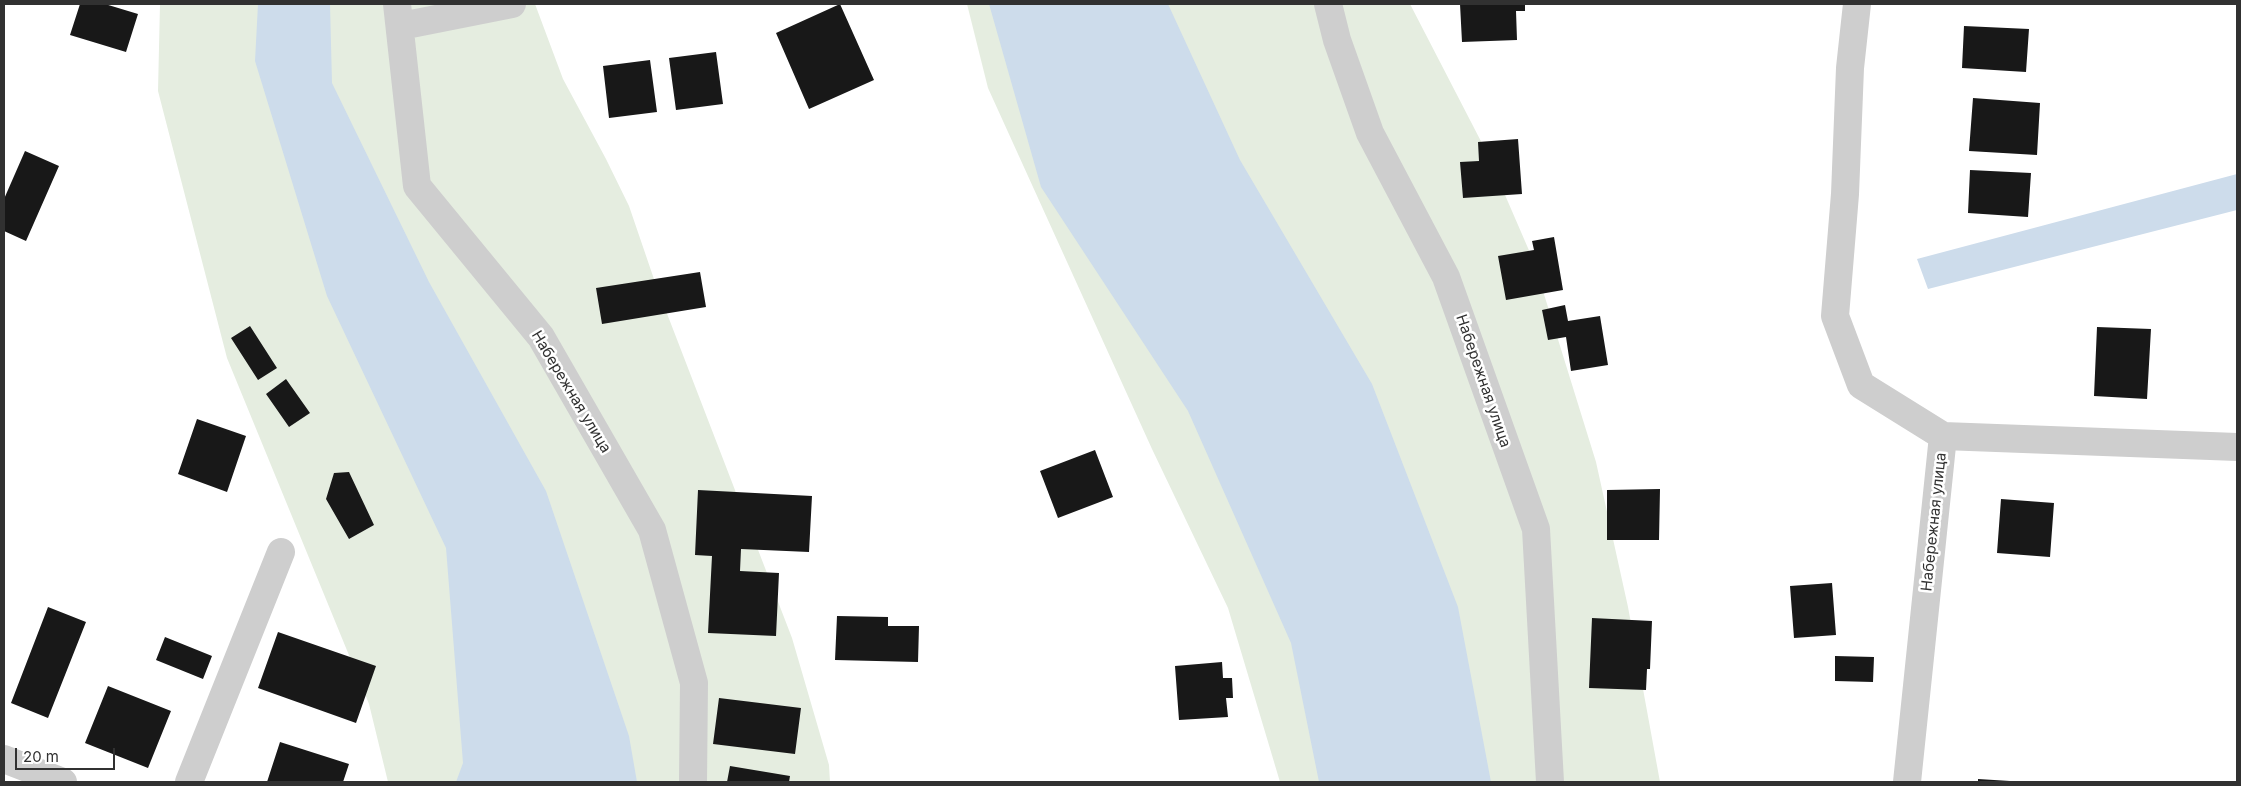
<!DOCTYPE html>
<html>
<head>
<meta charset="utf-8">
<style>
  body { margin:0 }
  #map { position:relative; width:2241px; height:786px; overflow:hidden; background:#fff; font-family:Inter,sans-serif }
  canvas { display:block }
  .frame { position:absolute; inset:0; border:5px solid #313131; pointer-events:none }
  .scale { position:absolute; left:15px; top:748px; width:100px; height:22px; box-sizing:border-box; border:2px solid #313131; border-top:0; padding-left:6px; font-size:15px; line-height:18px; white-space:nowrap; color:#313131; -webkit-text-stroke:4px #fff; paint-order:stroke }
</style>
</head>
<body>
<div id="map">
<canvas width="2241" height="786"></canvas>
<div class="frame"></div>
<div class="scale">20 m</div>
</div>
<script>
const ctx = document.querySelector('canvas').getContext('2d');
ctx.lineJoin = 'round';
function fill(path, color) { ctx.fillStyle = color; ctx.fill(path, 'evenodd'); }
const toPath = rows => new Path2D(rows.map(r => 'M' + r).join(''));
function strokePath(path, color, width, dash) { ctx.strokeStyle = color; ctx.lineWidth = width; ctx.lineCap = dash ? 'butt' : 'round'; ctx.setLineDash(dash || []); ctx.stroke(path); }
function label(font, color, halo, rows, align = 'center') {
  ctx.font = font + ' Inter,sans-serif'; ctx.lineWidth = 5; ctx.setLineDash([]); ctx.textBaseline = 'middle'; ctx.strokeStyle = halo; ctx.fillStyle = color; for (const [text, x, y, turn = 0] of rows) {
    ctx.save(); ctx.translate(x, y); ctx.rotate((+turn || 0) * Math.PI / 180); ctx.textAlign = isNaN(turn) ? turn : align; if (halo) ctx.strokeText(text, 0, 0); ctx.fillText(text, 0, 0); ctx.restore();
  }
}
fill(toPath([
  [160,4,535,4,563,79,606,159,629,206,656,285,792,638,829,765,830,782,388,782,369,704,227,358,158,91],
  [967,4,1410,4,1486,151,1534,262,1596,462,1628,607,1660,782,1280,782,1228,608,1152,449,988,88]
]), '#e5ede0');
fill(toPath([
  [258,4,330,4,332,83,429,282,546,491,629,736,637,782,456,782,463,763,446,548,327,296,255,61],
  [989,4,1168,4,1240,160,1372,384,1458,607,1491,782,1319,782,1291,643,1188,411,1041,187],
  [2237,174,2237,210,1928,289,1917,259]
]), '#cddceb');
fill(toPath([
  [80,4,105,4,138,14,126,52,70,35],
  [840,4,874,80,809,109,776,33],
  [1460,4,1525,4,1525,11,1516,11,1517,40,1462,42],
  [1964,26,2029,29,2026,72,1962,68],
  [716,52,723,104,676,110,669,58],
  [650,60,657,112,609,118,603,66],
  [1973,98,2040,103,2037,155,1969,151],
  [1518,139,1522,194,1463,198,1460,162,1479,161,1478,142],
  [25,151,59,166,26,241,4,231,4,199],
  [1970,170,2031,173,2028,217,1968,213],
  [1554,237,1563,290,1506,300,1498,256,1534,250,1532,241],
  [700,272,706,307,602,324,596,288],
  [1565,305,1568,321,1600,316,1608,365,1571,371,1566,337,1548,340,1542,310],
  [250,326,277,368,258,380,231,338],
  [2097,327,2151,329,2147,399,2094,396],
  [286,379,310,413,289,427,266,394],
  [197,419,246,436,227,492,178,474],
  [1095,450,1113,497,1058,518,1040,471],
  [349,472,374,525,349,539,326,499,334,473],
  [1660,489,1659,540,1607,540,1607,490],
  [698,490,812,496,809,552,741,549,740,571,779,573,776,636,708,633,712,556,695,555],
  [2001,499,2054,503,2050,557,1997,553],
  [1832,583,1836,635,1794,638,1790,586],
  [48,607,86,622,48,718,11,703],
  [837,616,888,617,888,626,919,626,918,662,835,660],
  [1592,618,1652,621,1650,669,1647,669,1646,690,1589,688],
  [278,632,376,666,356,723,258,688],
  [165,637,212,656,203,679,156,660],
  [1835,656,1874,657,1873,682,1835,681],
  [1222,662,1223,678,1232,678,1233,698,1226,698,1228,717,1179,720,1175,666],
  [108,686,171,711,148,768,85,743],
  [719,698,801,708,795,754,713,744],
  [280,742,349,764,343,782,267,782],
  [730,766,790,776,789,782,727,782],
  [1978,779,2010,781,2010,782,1978,782]
]), '#181818');
strokePath(toPath([
  [397,4,417,186,541,337,652,530,694,683,693,782],
  [1328,4,1337,40,1370,133,1446,277,1536,529,1550,782],
  [1857,4,1850,68,1845,194,1835,316,1861,385,1943,436,2237,447],
  [401,26,512,4],
  [4,759,63,782],
  [189,782,281,552],
  [1907,782,1943,436]
]), '#cecece', 28);
label('15px', '#313131', '#fff', [
  ["Набережная улица",1483,381,71],
  ["Набережная улица",571,392,59],
  ["Набережная улица",1934,522,-84]
]);
</script>
</body>
</html>
